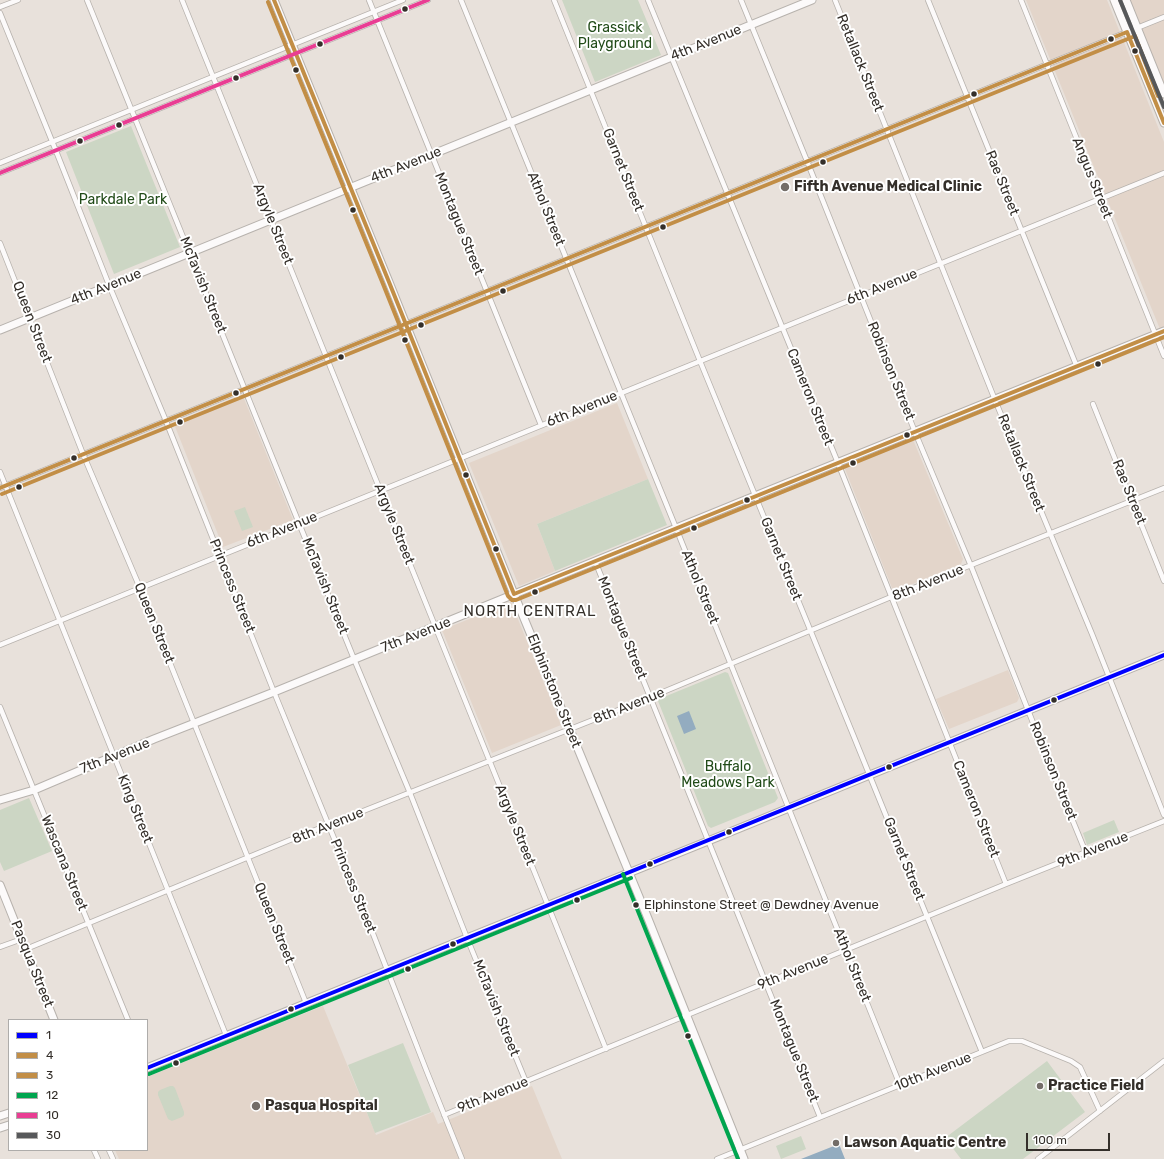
<!DOCTYPE html>
<html>
<head>
<meta charset="utf-8">
<style>
  body { margin:0 }
  #map { position:relative; width:1164px; height:1159px; overflow:hidden; background:#e8e1db; font-family:Rubik,sans-serif }
  canvas { display:block }
  .legend { position:absolute; left:8px; top:1019px; width:140px; height:132px; box-sizing:border-box; background:#fff; border:1px solid #aeacaa; margin:0; padding:5px 7px; list-style:none; font-size:12px; color:#342f2a }
  .legend li { display:flex; align-items:center; gap:8px; height:20px }
  .legend b { width:20px; border:1px solid #aeacaa }
  .scale { position:absolute; left:1026px; top:1133px; width:84px; height:18px; box-sizing:border-box; border:2px solid #342f2a; border-top:0; padding-left:5px; font-size:12px; line-height:14px; white-space:nowrap; color:#342f2a; -webkit-text-stroke:3px #fff; paint-order:stroke }
</style>
</head>
<body>
<div id="map">
<canvas width="1164" height="1159"></canvas>
<ul class="legend">
<li><b style="height:5px;background:#00f"></b>1</li>
<li><b style="height:5px;background:#c28e46"></b>4</li>
<li><b style="height:5px;background:#c28e46"></b>3</li>
<li><b style="height:5px;background:#00a54f"></b>12</li>
<li><b style="height:5px;background:#e93d93"></b>10</li>
<li><b style="height:5px;background:#57585a"></b>30</li>
</ul>
<div class="scale">100 m</div>
</div>
<script>
const ctx = document.querySelector('canvas').getContext('2d');
ctx.lineJoin = 'round';
function fill(path, color) { ctx.fillStyle = color; ctx.fill(path, 'evenodd'); }
const toPath = rows => new Path2D(rows.map(r => 'M' + r).join(''));
function strokePath(path, color, width, dash) { ctx.strokeStyle = color; ctx.lineWidth = width; ctx.lineCap = dash ? 'butt' : 'round'; ctx.setLineDash(dash || []); ctx.stroke(path); }
function label(font, color, halo, rows, align = 'center') {
  ctx.font = font + ' Rubik,sans-serif'; ctx.lineWidth = 4; ctx.setLineDash([]); ctx.textBaseline = 'middle'; ctx.strokeStyle = halo; ctx.fillStyle = color; for (const [text, x, y, turn = 0] of rows) {
    ctx.save(); ctx.translate(x, y); ctx.rotate((+turn || 0) * Math.PI / 180); ctx.textAlign = isNaN(turn) ? turn : align; if (halo) ctx.strokeText(text, 0, 0); ctx.fillText(text, 0, 0); ctx.restore();
  }
}
fill(toPath([
  [1026,0,1107,0,1164,142,1164,339],
  [1130,0,1164,0,1164,83],
  [243,396,293,520,223,547,174,424],
  [617,403,648,479,537,524,555,571,519,586,469,463],
  [908,440,913,440,914,442,963,559,961,564,898,590,892,588,845,469,845,467,847,465],
  [511,602,561,725,492,753,442,630],
  [1008,670,1019,698,1017,702,949,729,936,699],
  [323,1006,376,1135,433,1112,438,1124,532,1086,562,1159,119,1159,115,1150,147,1150,147,1077]
]), '#e3d5ca');
fill(toPath([
  [562,0,638,0,661,55,595,82],
  [131,126,180,247,114,274,66,152],
  [648,479,667,525,555,571,537,524],
  [245,507,253,527,242,531,234,511],
  [725,672,728,673,778,798,775,802,711,828,708,826,658,701,659,699],
  [29,798,52,851,4,871,0,862,0,810],
  [1114,820,1119,832,1087,845,1083,833],
  [403,1043,431,1112,375,1133,348,1065],
  [1047,1061,1085,1112,1023,1159,961,1159,945,1138],
  [170,1086,173,1086,175,1088,184,1112,184,1115,182,1117,172,1121,168,1119,158,1095,158,1092,160,1090],
  [801,1136,806,1149,781,1159,776,1146]
]), '#ccd6c4');
fill(toPath([
  [689,711,696,729,684,734,677,716],
  [839,1144,845,1159,801,1159]
]), '#93acc0');
const street = toPath([
  [87,0,354,659,410,793,467,938,526,1082],
  [182,0,606,1049],
  [369,0,541,425],
  [461,0,676,528,900,1085],
  [554,0,700,361,852,732,982,1052],
  [648,0,838,463,1006,884],
  [741,0,807,161,915,432,971,566,1045,753,1086,853],
  [835,0,995,400,1092,634,1164,815],
  [928,0,1077,367],
  [1021,0,1164,356],
  [0,7,18,0],
  [0,13,56,151,109,285,166,421,274,692,370,926,427,1072,462,1159],
  [0,163,403,0],
  [0,173,428,0],
  [0,243,83,454,140,588,306,1003],
  [1093,404,1164,581],
  [0,472,226,1035],
  [0,488,1164,17],
  [595,561,820,1117],
  [0,645,1164,173],
  [0,707,128,1020],
  [0,947,22,939],
  [26,949,290,840,651,697,891,597,1164,488],
  [444,1115,1006,884,1164,821],
  [94,1150,98,1159],
  [109,1150,113,1159],
  [717,1159,1009,1041,1022,1041,1071,1061,1080,1067,1100,1111],
  [1038,1159,1164,1061]
]);
const secondary = toPath([
  [274,0,389,282,514,594,647,916,744,1159],
  [0,330,812,0],
  [0,800,34,790,154,739,274,692,755,496,1164,331],
  [0,885,54,1020],
  [147,1068,467,938,708,841,1164,655],
  [0,1116,9,1113],
  [0,1128,9,1125]
]);
const primary = toPath([
  [1114,0,1164,123],
  [1126,0,1164,94]
]);
strokePath(street, '#b7b2ad', 6);
strokePath(secondary, '#b7b2ad', 9);
strokePath(primary, '#b7b2ad', 9);
strokePath(street, '#fcfafa', 4.5);
strokePath(secondary, '#fcfafa', 7);
strokePath(primary, '#fcfafa', 7);
strokePath(toPath([
  [147,1068,1164,655]
]), '#00f', 4);
strokePath(toPath([
  [274,0,389,282,514,594,1164,331],
  [0,488,1127,32,1164,123]
]), '#c28e46', 4);
strokePath(toPath([
  [268,2,383,284,508,596,512,600,516,600,1164,337],
  [2,494,1135,36,1158,96]
]), '#c28e46', 4);
strokePath(toPath([
  [623,874,738,1159],
  [149,1074,631,878]
]), '#00a54f', 4);
strokePath(toPath([
  [0,173,428,0]
]), '#e93d93', 4);
strokePath(toPath([
  [1120,0,1164,107]
]), '#57585a', 4);
for (const [x, y, r, color] of [
  [405,9,3.5,"#342f2a"],
  [1111,39,3.5,"#342f2a"],
  [320,44,3.5,"#342f2a"],
  [1135,51,3.5,"#342f2a"],
  [296,70,3.5,"#342f2a"],
  [236,78,3.5,"#342f2a"],
  [974,94,3.5,"#342f2a"],
  [119,125,3.5,"#342f2a"],
  [80,141,3.5,"#342f2a"],
  [823,162,3.5,"#342f2a"],
  [785,187,5,"#736d68"],
  [353,210,3.5,"#342f2a"],
  [663,227,3.5,"#342f2a"],
  [503,291,3.5,"#342f2a"],
  [421,325,3.5,"#342f2a"],
  [405,340,3.5,"#342f2a"],
  [341,357,3.5,"#342f2a"],
  [1098,364,3.5,"#342f2a"],
  [236,393,3.5,"#342f2a"],
  [180,422,3.5,"#342f2a"],
  [907,435,3.5,"#342f2a"],
  [74,458,3.5,"#342f2a"],
  [853,463,3.5,"#342f2a"],
  [466,475,3.5,"#342f2a"],
  [19,487,3.5,"#342f2a"],
  [747,500,3.5,"#342f2a"],
  [694,528,3.5,"#342f2a"],
  [496,549,3.5,"#342f2a"],
  [535,592,3.5,"#342f2a"],
  [1054,700,3.5,"#342f2a"],
  [889,767,3.5,"#342f2a"],
  [729,832,3.5,"#342f2a"],
  [650,864,3.5,"#342f2a"],
  [577,900,3.5,"#342f2a"],
  [636,905,3.5,"#342f2a"],
  [453,944,3.5,"#342f2a"],
  [408,969,3.5,"#342f2a"],
  [291,1009,3.5,"#342f2a"],
  [688,1036,3.5,"#342f2a"],
  [176,1063,3.5,"#342f2a"],
  [1040,1086,4,"#736d68"],
  [256,1106,5,"#736d68"],
  [836,1143,4,"#736d68"]
]) { const dot = new Path2D(); dot.arc(x, y, r, 0, 2 * Math.PI); ctx.fillStyle = color; ctx.fill(dot); strokePath(dot, '#fff', 1.5); }
label('13px', '#342f2a', '#fff', [
  ["Elphinstone Street @ Dewdney Avenue",644,905]
], 'left');
label('14px', '#214b18', '#fff', [
  ["Grassick",615,28],
  ["Playground",615,44],
  ["Parkdale Park",123,200],
  ["Buffalo",728,767],
  ["Meadows Park",728,783]
]);
label('14px', '#342f2a', '#fff', [
  ["4th Avenue",706,43,-22],
  ["Retallack Street",860,63,68],
  ["4th Avenue",406,165,-22],
  ["Garnet Street",623,170,68],
  ["Angus Street",1092,178,68],
  ["Rae Street",1002,183,68],
  ["Athol Street",546,209,68],
  ["Argyle Street",273,224,68],
  ["Montague Street",459,224,68],
  ["McTavish Street",203,285,68],
  ["4th Avenue",106,287,-22],
  ["6th Avenue",882,287,-22],
  ["Queen Street",32,322,69],
  ["Robinson Street",891,371,68],
  ["Cameron Street",810,397,68],
  ["6th Avenue",582,409,-22],
  ["Retallack Street",1021,463,68],
  ["Rae Street",1129,492,68],
  ["Argyle Street",394,524,68],
  ["6th Avenue",282,530,-22],
  ["Garnet Street",781,559,68],
  ["8th Avenue",928,583,-22],
  ["Princess Street",232,586,68],
  ["McTavish Street",325,586,68],
  ["Athol Street",700,587,68],
  ["Queen Street",154,623,68],
  ["Montague Street",622,628,68],
  ["7th Avenue",416,635,-22],
  ["Elphinstone Street",554,691,68],
  ["8th Avenue",629,706,-22],
  ["7th Avenue",115,756,-22],
  ["Robinson Street",1053,771,68],
  ["King Street",135,809,68],
  ["Cameron Street",976,809,68],
  ["Argyle Street",515,825,68],
  ["8th Avenue",328,826,-22],
  ["9th Avenue",1093,850,-22],
  ["Garnet Street",904,859,68],
  ["Wascana Street",64,863,68],
  ["Princess Street",353,886,68],
  ["Queen Street",274,923,68],
  ["Pasqua Street",32,964,68],
  ["Athol Street",852,965,68],
  ["9th Avenue",793,972,-22],
  ["McTavish Street",496,1008,68],
  ["Montague Street",794,1051,68],
  ["10th Avenue",933,1072,-22],
  ["9th Avenue",493,1095,-22]
]);
label('bold 14px', '#342f2a', '#fff', [
  ["Fifth Avenue Medical Clinic",794,187],
  ["Practice Field",1048,1086],
  ["Pasqua Hospital",265,1106],
  ["Lawson Aquatic Centre",844,1143]
], 'left');
ctx.letterSpacing = '1px';
label('15px', '#342f2a', '#fff', [
  ["NORTH CENTRAL",530,612]
]);
ctx.letterSpacing = '0px';
</script>
</body>
</html>
